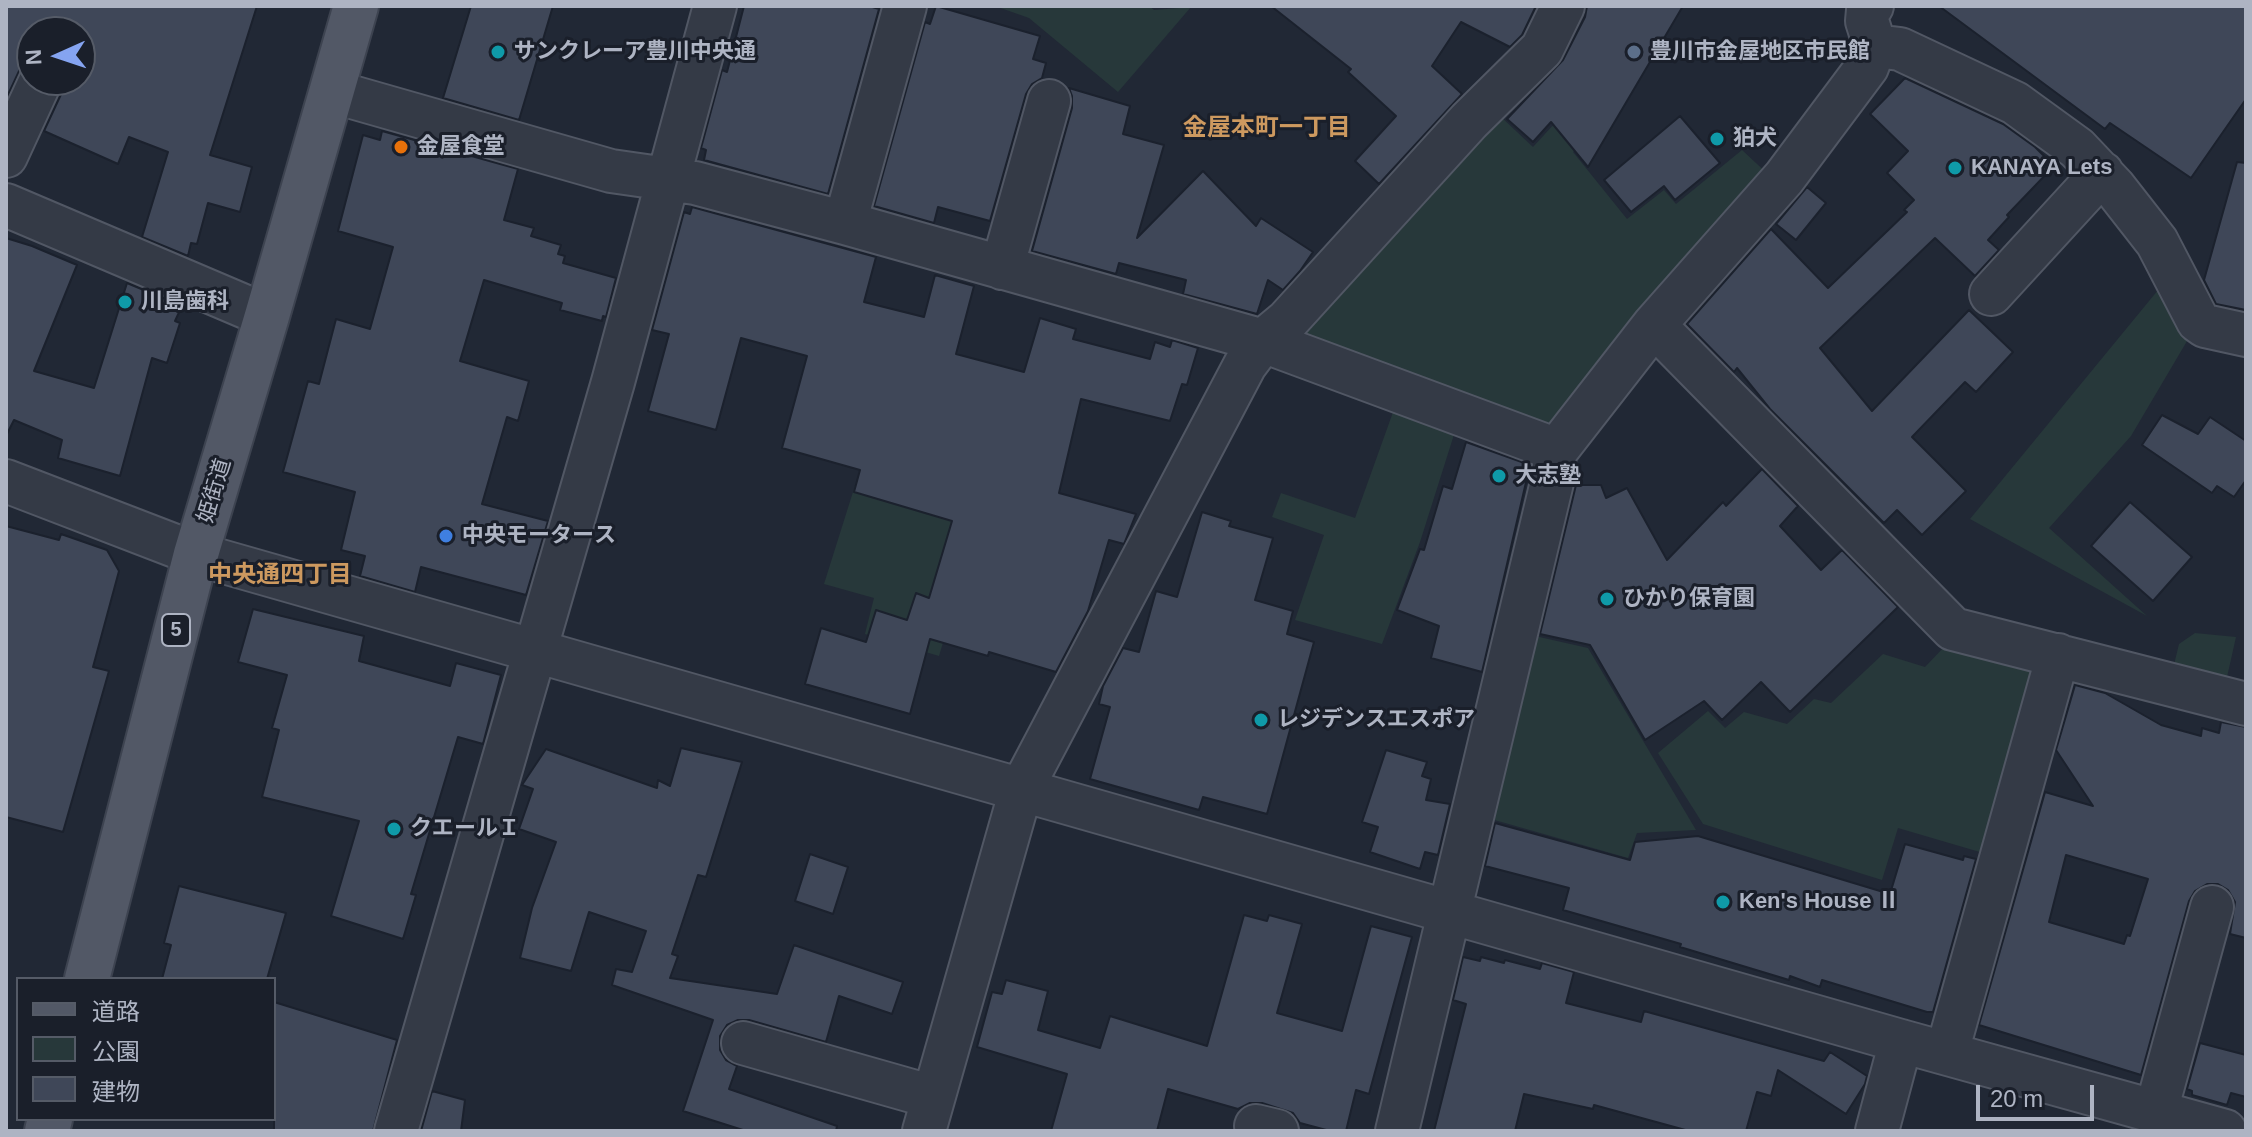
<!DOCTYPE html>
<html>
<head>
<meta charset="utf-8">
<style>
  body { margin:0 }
  #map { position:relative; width:2252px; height:1137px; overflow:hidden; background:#212835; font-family:Helvetica,"Noto Sans JP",sans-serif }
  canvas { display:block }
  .frame { position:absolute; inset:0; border:8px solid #aeb4c3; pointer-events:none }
  .legend { position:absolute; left:16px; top:977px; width:260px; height:144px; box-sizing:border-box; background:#1a1f2a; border:2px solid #555b67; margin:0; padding:10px 14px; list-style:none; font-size:24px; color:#aeb4c3 }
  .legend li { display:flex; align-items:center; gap:16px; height:40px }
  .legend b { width:40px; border:2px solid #555b67 }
  .north { position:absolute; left:16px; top:16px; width:80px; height:80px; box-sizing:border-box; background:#1a1f2a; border:2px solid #555b67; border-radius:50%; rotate:267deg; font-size:22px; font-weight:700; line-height:32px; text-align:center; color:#aeb4c3 }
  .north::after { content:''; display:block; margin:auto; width:28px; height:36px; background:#85a4f1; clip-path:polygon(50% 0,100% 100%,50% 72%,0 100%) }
  .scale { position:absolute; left:1976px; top:1085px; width:118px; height:36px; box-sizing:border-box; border:4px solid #aeb4c3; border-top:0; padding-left:10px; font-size:24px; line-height:28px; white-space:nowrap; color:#aeb4c3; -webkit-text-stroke:6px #1a1f2a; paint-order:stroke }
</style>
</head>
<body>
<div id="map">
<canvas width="2252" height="1137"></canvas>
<div class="frame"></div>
<ul class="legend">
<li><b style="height:10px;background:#525866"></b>道路</li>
<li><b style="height:22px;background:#27383a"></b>公園</li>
<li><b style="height:22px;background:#3f4758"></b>建物</li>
</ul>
<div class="north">N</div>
<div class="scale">20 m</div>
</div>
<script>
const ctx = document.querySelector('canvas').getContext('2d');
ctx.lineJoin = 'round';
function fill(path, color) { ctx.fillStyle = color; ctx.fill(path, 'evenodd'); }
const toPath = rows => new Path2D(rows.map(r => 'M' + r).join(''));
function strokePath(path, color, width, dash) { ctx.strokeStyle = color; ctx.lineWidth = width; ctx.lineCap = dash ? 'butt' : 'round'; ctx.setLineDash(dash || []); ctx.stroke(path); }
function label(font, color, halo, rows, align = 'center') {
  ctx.font = font + ' Helvetica,"Noto Sans JP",sans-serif'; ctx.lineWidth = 6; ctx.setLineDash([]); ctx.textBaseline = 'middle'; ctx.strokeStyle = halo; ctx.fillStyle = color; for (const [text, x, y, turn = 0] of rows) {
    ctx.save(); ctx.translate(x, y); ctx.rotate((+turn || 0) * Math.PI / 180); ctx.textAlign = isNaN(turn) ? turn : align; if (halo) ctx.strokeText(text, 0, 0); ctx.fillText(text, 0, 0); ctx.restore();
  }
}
fill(toPath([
  [995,6,1149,6,1154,10,1191,7,1118,92,1029,18],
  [1578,98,1605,124,1573,152,1627,219,1664,190,1676,204,1742,150,1771,177,1548,430,1298,345,1296,325,1499,115,1533,147],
  [2163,284,2190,336,2131,436,2049,528,2147,616,1970,519],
  [1397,401,1458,422,1420,542,1382,644,1295,620,1324,535,1272,517,1281,493,1355,518],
  [858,476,982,512,939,656,865,634,874,598,824,584],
  [2195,633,2236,637,2225,686,2172,673,2179,644],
  [1526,634,1588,648,1696,830,1637,833,1628,858,1484,817],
  [1946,645,2033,666,1990,855,1898,828,1882,880,1703,824,1658,753,1708,711,1725,728,1744,712,1787,724,1814,699,1831,703,1883,654,1925,667]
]), '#27383a');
const building = toPath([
  [6,6,257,6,210,155,252,167,240,212,208,203,197,244,191,243,188,256,142,237,168,152,129,137,118,164,44,131,63,90,65,80,80,80,80,32,32,32,32,58,20,69,6,99,6,6],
  [471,6,553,6,519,120,443,98,471,6],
  [744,6,869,6,879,9,828,194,704,160,706,150,701,148,722,70,727,72,744,6],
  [936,6,1040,36,1033,59,1046,63,1042,78,1032,84,1026,94,990,221,938,207,934,223,874,206,925,22,930,24,936,6],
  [1271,6,1536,6,1522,35,1510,47,1461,22,1432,66,1462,94,1379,184,1355,161,1396,116,1348,72,1351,69,1271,6],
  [1587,6,1683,6,1588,167,1551,122,1533,142,1507,119,1563,60,1585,17,1587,6],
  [1939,6,2246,6,2246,99,2191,178,2110,123,2105,129,1939,6],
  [1905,78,2003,124,2035,147,2054,166,2007,215,2009,217,1988,240,1999,250,1975,276,1935,238,1820,348,1872,411,1969,310,2013,352,1976,392,1965,382,1912,437,1966,491,1922,535,1897,510,1884,523,1770,409,1737,368,1734,372,1687,324,1771,229,1828,288,1907,212,1904,210,1914,200,1887,173,1908,151,1870,114,1905,78],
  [1069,88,1130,106,1123,134,1164,145,1137,238,1203,171,1256,226,1261,218,1313,252,1300,271,1283,290,1268,280,1257,314,1183,294,1186,280,1119,263,1116,274,1032,251,1072,108,1072,96,1069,88],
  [1680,116,1720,163,1675,200,1664,186,1631,212,1604,180,1680,116],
  [382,131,518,169,504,220,534,228,531,236,561,245,558,254,565,256,563,263,616,278,606,317,603,316,602,321,560,310,562,303,484,280,460,361,529,381,518,421,507,417,482,504,548,521,526,595,421,567,415,592,360,576,365,556,341,550,355,492,283,472,308,381,319,384,336,319,370,329,393,247,338,231,363,135,380,140,382,131],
  [2237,162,2246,163,2246,310,2216,304,2204,280,2237,162],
  [1807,187,1826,203,1796,240,1776,224,1807,187],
  [692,207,876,257,864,302,924,317,935,275,974,286,956,354,1024,372,1040,318,1076,329,1073,339,1150,359,1155,342,1170,347,1172,340,1198,348,1187,385,1182,384,1170,421,1081,399,1059,493,1136,514,1124,544,1109,540,1088,611,1056,672,989,652,988,656,930,639,910,714,805,684,821,628,866,642,876,610,907,620,916,593,929,598,952,521,854,492,860,470,782,448,807,356,741,338,716,430,648,411,669,334,652,330,684,212,690,214,692,207],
  [6,238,32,246,77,265,34,371,94,388,127,283,182,306,175,321,180,323,167,363,152,358,120,476,58,458,62,440,14,420,6,436,6,238],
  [2162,415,2198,434,2210,417,2246,441,2246,480,2234,497,2217,486,2212,493,2142,445,2162,415],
  [1466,442,1530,465,1482,672,1431,658,1439,626,1397,610,1420,549,1424,550,1443,486,1452,489,1466,442],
  [1762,469,1798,506,1780,526,1821,570,1842,550,1898,607,1790,712,1761,682,1722,720,1704,701,1645,740,1590,645,1540,634,1576,485,1601,485,1606,498,1627,488,1667,560,1723,502,1726,506,1762,469],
  [2130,502,2192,557,2153,601,2091,546,2130,502],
  [1202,512,1231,521,1229,526,1273,538,1255,600,1293,611,1287,634,1314,642,1267,814,1203,797,1199,810,1090,779,1110,707,1099,704,1103,686,1123,648,1139,652,1156,591,1177,597,1202,512],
  [6,526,59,540,61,534,107,550,119,571,93,667,109,671,63,832,6,817,6,526],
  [253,609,364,636,359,661,450,686,456,663,501,675,483,744,458,737,411,894,416,895,403,939,331,916,359,821,262,797,279,730,272,728,287,675,238,662,253,609],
  [2075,685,2105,693,2161,725,2201,736,2202,728,2219,733,2221,722,2246,727,2246,938,2230,934,2235,902,2228,890,2218,884,2207,884,2195,891,2189,901,2141,1075,1979,1025,2045,792,2093,806,2056,750,2075,685],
  [2066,855,2148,879,2130,936,2127,935,2124,944,2049,922,2066,855],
  [681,748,742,762,706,877,698,875,672,954,678,956,670,978,777,994,794,945,903,982,892,1014,839,996,826,1042,749,1020,738,1020,727,1025,720,1036,720,1050,726,1060,737,1066,729,1089,837,1126,836,1131,746,1131,683,1111,713,1020,612,985,616,969,632,972,646,931,589,912,571,971,520,958,532,908,556,842,519,829,533,789,522,785,546,749,657,788,658,780,670,786,681,748],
  [1386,750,1427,762,1422,776,1431,779,1426,800,1450,804,1438,855,1425,852,1420,869,1370,852,1378,827,1362,822,1386,750],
  [1495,823,1630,860,1635,842,1698,836,1890,894,1905,844,1963,860,1964,856,1976,859,1933,1012,1927,1012,1822,980,1820,987,1790,976,1789,980,1680,947,1681,944,1563,910,1569,888,1485,866,1495,823],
  [810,854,848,867,833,914,795,901,810,854],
  [179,886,286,913,267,979,162,979,171,945,164,943,179,886],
  [1244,915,1267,921,1269,915,1302,924,1277,1013,1342,1031,1371,926,1412,937,1369,1094,1356,1090,1346,1131,1330,1131,1300,1123,1293,1113,1262,1103,1250,1103,1238,1109,1168,1089,1157,1131,1051,1131,1067,1074,977,1047,992,992,1002,994,1006,980,1048,991,1038,1030,1100,1048,1110,1016,1207,1046,1244,915],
  [1463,957,1480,961,1481,957,1504,963,1505,960,1540,969,1542,963,1574,972,1566,1003,1641,1022,1644,1011,1824,1061,1830,1052,1867,1076,1865,1084,1846,1114,1778,1070,1771,1096,1757,1092,1746,1131,1689,1131,1594,1105,1593,1109,1524,1094,1515,1131,1434,1131,1466,1004,1453,1000,1463,957],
  [274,1002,397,1040,373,1131,274,1131,274,1002],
  [2200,1043,2246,1055,2246,1097,2231,1093,2227,1105,2192,1095,2192,1091,2187,1089,2200,1043],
  [432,1091,465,1100,461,1131,421,1131,432,1091]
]);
fill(building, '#3f4758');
strokePath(building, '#1b212d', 2);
const street = toPath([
  [1875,46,1900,49,2015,103,2077,148,2114,187,2157,242,2198,321,2205,326,2246,335],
  [331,91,611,171,695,183,845,223,1263,341,1541,444,1555,452],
  [6,156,41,80],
  [6,205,267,316],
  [845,223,905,6],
  [1002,268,1049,101],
  [1991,294,2102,173],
  [1654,325,1953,629,2246,704],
  [6,481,196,554,1901,1041,2225,1131],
  [743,1043,933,1097],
  [1947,1052,2058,655],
  [2156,1111,2212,907],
  [1256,1126,1277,1131],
  [396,1131,613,382,715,6],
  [924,1131,1021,790,1245,365,1263,341,1287,321,1469,121,1542,49,1563,6],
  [1397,1131,1553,478,1555,452,1654,325,1784,178,1867,67,1875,46,1867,21,1868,10,1872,6],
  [1877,1131,1901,1041]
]);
const primary = toPath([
  [87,979,196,554,267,316,356,6],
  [47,1131,50,1119]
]);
strokePath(street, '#515764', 46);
strokePath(primary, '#3d4350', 48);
strokePath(street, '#343a46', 42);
strokePath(primary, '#525866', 44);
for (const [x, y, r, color] of [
  [498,52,8,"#0f9aa8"],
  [1634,52,8,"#5c6f8a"],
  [1717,139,8,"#0f9aa8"],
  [401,147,8,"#e8710a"],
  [1955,168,8,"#0f9aa8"],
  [125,302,8,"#0f9aa8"],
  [1499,476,8,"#0f9aa8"],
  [446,536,8,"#3f7fe0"],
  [1607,599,8,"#0f9aa8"],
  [1261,720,8,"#0f9aa8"],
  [394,829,8,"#0f9aa8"],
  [1723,902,8,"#0f9aa8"]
]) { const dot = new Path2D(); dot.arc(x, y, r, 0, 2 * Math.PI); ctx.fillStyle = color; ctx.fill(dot); strokePath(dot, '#1a1f2a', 3); }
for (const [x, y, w] of [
  [176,630,28]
]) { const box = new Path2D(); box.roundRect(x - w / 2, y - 16, w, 32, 6); ctx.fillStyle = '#1a1f2a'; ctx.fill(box); strokePath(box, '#aeb4c3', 2); }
label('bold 20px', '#aeb4c3', null, [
  ["5",176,630]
]);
label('bold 22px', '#aeb4c3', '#1a1f2a', [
  ["サンクレーア豊川中央通",514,52],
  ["豊川市金屋地区市民館",1650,52],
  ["狛犬",1733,139],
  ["金屋食堂",417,147],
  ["KANAYA Lets",1971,168],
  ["川島歯科",141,302],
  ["大志塾",1515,476],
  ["中央モータース",462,536],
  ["ひかり保育園",1623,599],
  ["レジデンスエスポア",1277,720],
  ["クエールＩ",410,829],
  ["Ken's House Ⅱ",1739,902]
], 'left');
label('22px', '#aeb4c3', '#1a1f2a', [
  ["姫街道",215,491,-73]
]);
label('bold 24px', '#cd995f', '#1a1f2a', [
  ["金屋本町一丁目",1267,128],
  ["中央通四丁目",280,575]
]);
</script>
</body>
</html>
